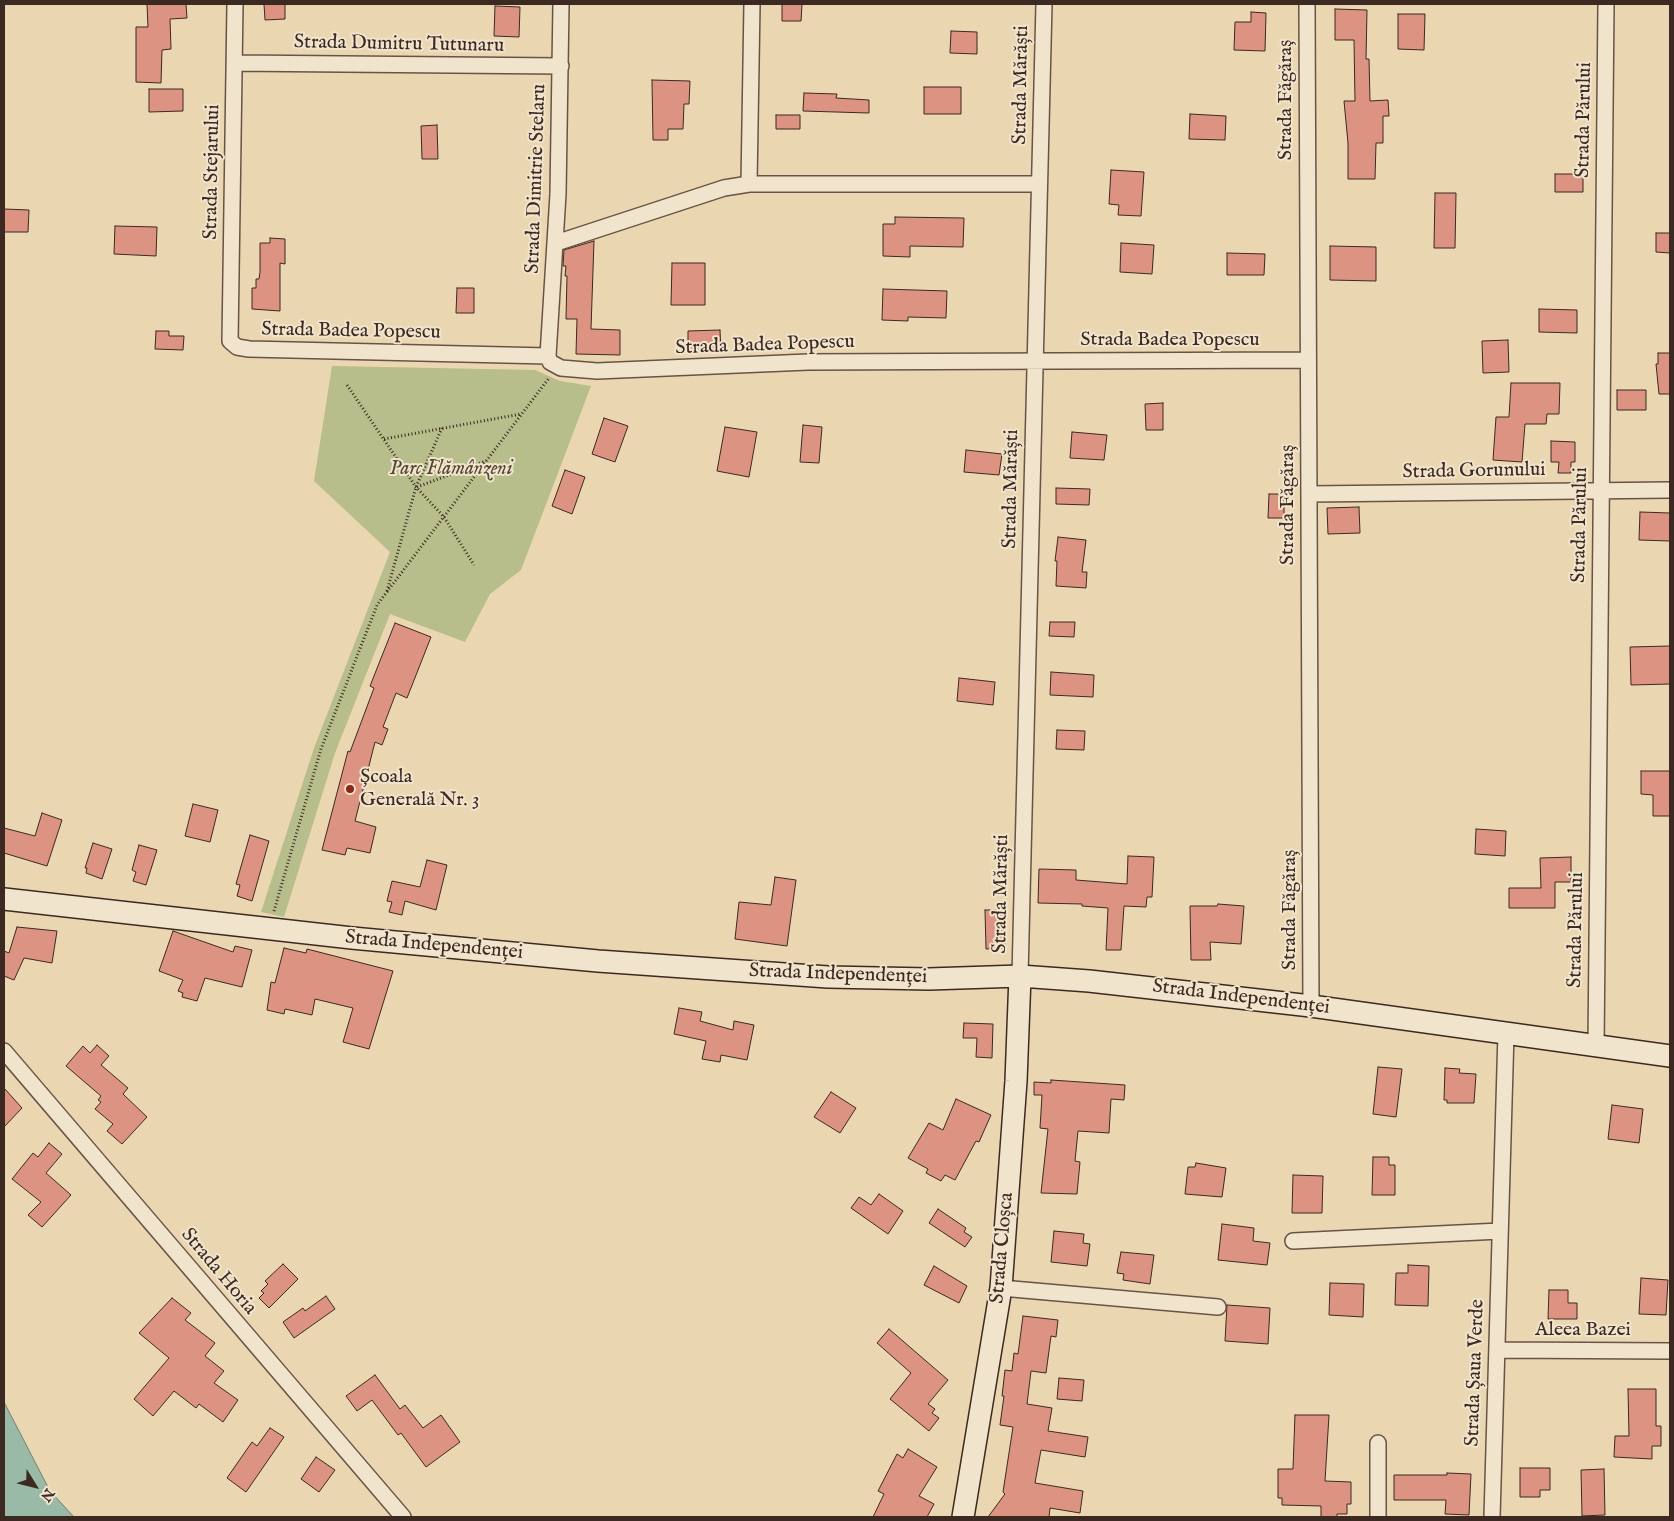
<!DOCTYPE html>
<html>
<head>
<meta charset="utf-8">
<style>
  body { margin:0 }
  #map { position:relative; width:1674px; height:1521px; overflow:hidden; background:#ead6b1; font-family:"IM FELL English",serif }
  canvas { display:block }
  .frame { position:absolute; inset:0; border:5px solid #3c2922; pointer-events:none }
  .north { position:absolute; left:10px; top:1461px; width:50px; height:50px; -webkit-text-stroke:4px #f1e4cc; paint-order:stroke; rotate:126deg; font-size:14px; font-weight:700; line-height:20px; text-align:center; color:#3c2922 }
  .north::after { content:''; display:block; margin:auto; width:18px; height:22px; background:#3c2922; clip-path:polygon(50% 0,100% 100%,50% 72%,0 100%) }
</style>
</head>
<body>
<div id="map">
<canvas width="1674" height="1521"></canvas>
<div class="frame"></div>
<div class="north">N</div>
</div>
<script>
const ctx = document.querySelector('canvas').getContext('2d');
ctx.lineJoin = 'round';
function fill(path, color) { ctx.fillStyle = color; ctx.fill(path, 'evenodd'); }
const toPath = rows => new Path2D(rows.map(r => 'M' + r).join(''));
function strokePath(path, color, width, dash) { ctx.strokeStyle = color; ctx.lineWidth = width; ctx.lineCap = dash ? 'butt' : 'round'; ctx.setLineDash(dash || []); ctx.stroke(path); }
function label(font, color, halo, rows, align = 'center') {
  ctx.font = font + ' "IM FELL English",serif'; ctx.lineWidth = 4; ctx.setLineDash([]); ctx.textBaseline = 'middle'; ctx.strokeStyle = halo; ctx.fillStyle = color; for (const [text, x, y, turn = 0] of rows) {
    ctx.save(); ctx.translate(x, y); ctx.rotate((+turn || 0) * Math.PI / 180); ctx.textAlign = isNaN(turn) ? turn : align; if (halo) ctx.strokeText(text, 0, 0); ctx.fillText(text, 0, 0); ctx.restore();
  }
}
fill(toPath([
  [332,366,535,370,560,381,591,386,521,570,490,594,465,642,390,614,335,753,284,917,261,912,314,748,390,552,314,481]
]), '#b7bd8b');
const water = toPath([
  [4,1402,50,1491,74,1517,4,1517,4,1402]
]);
fill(water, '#99baa7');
strokePath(water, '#748072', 1);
const building = toPath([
  [147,4,186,4,187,18,170,19,171,49,162,50,161,83,136,82,136,27,148,27,147,4],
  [264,4,285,4,285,19,265,20,264,4],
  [782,4,802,4,801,21,782,21,782,4],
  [495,6,520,7,519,37,494,36,495,6],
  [1335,9,1367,10,1366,59,1369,59,1370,101,1388,100,1389,116,1383,116,1383,143,1376,143,1375,179,1348,179,1348,143,1344,101,1355,101,1354,40,1335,40,1335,9],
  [1251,12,1266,13,1265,51,1234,50,1235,22,1251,22,1251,12],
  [1398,14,1425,14,1424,50,1398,49,1398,14],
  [951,31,977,32,977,54,950,53,951,31],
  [652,80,690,81,689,104,684,104,683,129,668,129,668,140,653,140,652,80],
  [924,87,961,87,961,114,924,114,924,87],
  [149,89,183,89,183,111,149,112,149,89],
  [804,93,837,94,836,98,869,100,869,113,803,111,804,93],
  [1190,114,1226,116,1225,140,1189,139,1190,114],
  [776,115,800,115,800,129,776,129,776,115],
  [437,125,438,159,422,159,421,126,437,125],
  [1111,170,1144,172,1141,216,1118,215,1119,205,1109,204,1111,170],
  [1555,174,1583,174,1583,192,1555,192,1555,174],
  [1435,193,1456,193,1455,248,1434,248,1435,193],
  [4,209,29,210,28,232,4,232,4,209],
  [895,217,964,218,963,247,910,246,910,257,883,256,883,224,895,224,895,217],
  [115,226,157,227,156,256,114,254,115,226],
  [1656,233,1670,233,1670,253,1656,252,1656,233],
  [270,238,285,239,285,264,280,263,280,311,252,309,252,288,256,288,256,279,259,279,260,272,260,243,270,243,270,238],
  [594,241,591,329,620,330,620,355,576,354,577,319,566,319,567,276,565,276,566,266,563,266,564,250,594,241],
  [1121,243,1154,245,1152,274,1120,272,1121,243],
  [1330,246,1376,247,1376,281,1330,280,1330,246],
  [1227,253,1265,254,1264,275,1227,275,1227,253],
  [672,263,705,263,705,305,671,305,672,263],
  [457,288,474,288,474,313,456,313,457,288],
  [883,289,947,291,946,318,908,317,908,321,882,320,883,289],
  [1539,309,1577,310,1577,333,1539,332,1539,309],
  [720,330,721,352,688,353,688,331,720,330],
  [156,331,169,331,169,336,184,336,183,350,155,349,156,331],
  [1508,340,1509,372,1483,373,1482,341,1508,340],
  [1658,353,1670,353,1670,394,1659,394,1656,364,1658,364,1658,353],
  [1511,383,1560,383,1559,414,1547,414,1546,424,1525,424,1522,462,1493,460,1496,417,1509,417,1511,383],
  [1617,390,1646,390,1646,410,1617,410,1617,390],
  [1163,403,1163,430,1146,430,1145,404,1163,403],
  [604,418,628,426,615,462,592,454,604,418],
  [803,425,822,427,819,463,800,462,803,425],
  [725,427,757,432,749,477,717,471,725,427],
  [1072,432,1107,435,1104,460,1070,458,1072,432],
  [1551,441,1575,442,1575,462,1571,462,1571,473,1558,473,1559,462,1551,462,1551,441],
  [966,450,1002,454,999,475,964,472,966,450],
  [565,470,585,477,572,514,552,506,565,470],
  [1056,488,1090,489,1089,505,1056,504,1056,488],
  [1269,494,1284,494,1284,518,1268,518,1269,494],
  [1359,507,1360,533,1328,534,1327,508,1359,507],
  [1640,512,1670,513,1670,541,1639,540,1640,512],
  [1058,537,1086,540,1082,572,1087,572,1086,588,1056,586,1057,561,1055,561,1058,537],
  [1050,622,1075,622,1074,637,1049,636,1050,622],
  [395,623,431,637,407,698,396,693,383,727,388,729,382,745,375,742,355,821,376,827,370,853,347,848,345,855,322,850,348,751,350,752,374,688,370,686,395,623],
  [1670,646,1670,684,1631,685,1630,647,1670,646],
  [1051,672,1094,675,1093,697,1050,695,1051,672],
  [959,678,995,682,993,705,957,701,959,678],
  [1057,730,1085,731,1084,750,1056,749,1057,730],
  [1641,771,1670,771,1670,816,1653,816,1653,795,1641,794,1641,771],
  [193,804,218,810,210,842,185,836,193,804],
  [42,813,62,820,47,866,4,853,4,828,35,836,42,813],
  [1476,829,1506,831,1505,856,1475,854,1476,829],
  [250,835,269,841,252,901,237,896,240,885,236,884,250,835],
  [93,843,112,849,102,879,86,873,87,868,85,868,93,843],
  [139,845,157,850,146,885,133,881,136,872,132,870,139,845],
  [1128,856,1154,857,1152,897,1147,897,1146,907,1124,906,1121,950,1106,950,1108,908,1082,906,1082,904,1038,903,1039,869,1076,870,1076,880,1127,884,1128,856],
  [1571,857,1571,882,1555,882,1555,908,1509,908,1509,888,1541,888,1540,858,1571,857],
  [427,860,447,865,436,910,405,901,402,915,389,912,392,902,387,901,392,881,420,887,427,860],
  [775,877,796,880,787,946,735,939,739,902,771,905,775,877],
  [1218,904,1244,906,1241,944,1210,942,1211,960,1191,960,1190,906,1217,906,1218,904],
  [985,910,1004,910,1005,948,986,949,985,910],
  [17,927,57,931,52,963,24,958,14,980,4,976,4,951,9,953,17,927],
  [173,931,233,952,235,946,252,950,242,987,205,978,197,1001,182,997,183,993,178,991,183,980,159,971,173,931],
  [284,948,306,953,307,949,393,971,369,1049,343,1042,353,1008,315,999,312,1015,285,1009,284,1014,267,1010,271,982,275,983,284,948],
  [679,1008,702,1012,700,1021,733,1030,734,1021,754,1025,747,1060,721,1055,720,1062,702,1059,706,1041,674,1034,679,1008],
  [964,1023,993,1024,992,1058,976,1057,977,1038,963,1038,964,1023],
  [97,1045,109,1056,101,1065,128,1088,123,1094,147,1117,122,1144,107,1131,113,1124,95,1109,101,1102,98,1100,101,1096,66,1066,83,1046,90,1053,97,1045],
  [1378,1067,1402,1069,1396,1117,1373,1114,1378,1067],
  [1445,1068,1460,1069,1459,1073,1476,1074,1474,1103,1447,1103,1447,1100,1444,1100,1445,1068],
  [1051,1080,1125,1085,1124,1100,1111,1099,1109,1133,1078,1131,1075,1161,1080,1162,1077,1194,1041,1193,1048,1129,1040,1128,1042,1095,1034,1095,1034,1082,1051,1083,1051,1080],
  [4,1088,22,1108,4,1127,4,1088],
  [831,1092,856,1108,840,1133,814,1117,831,1092],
  [956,1099,991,1115,979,1142,976,1141,955,1180,945,1175,941,1181,926,1173,928,1169,908,1158,929,1123,943,1130,956,1099],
  [1612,1105,1643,1109,1639,1143,1608,1139,1612,1105],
  [49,1143,62,1154,46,1173,71,1195,42,1227,28,1215,41,1202,12,1179,33,1153,38,1157,49,1143],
  [1373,1157,1389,1157,1389,1165,1395,1165,1395,1195,1372,1195,1373,1157],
  [1196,1163,1226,1168,1222,1197,1185,1194,1188,1167,1195,1167,1196,1163],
  [1293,1175,1323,1176,1322,1213,1292,1213,1293,1175],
  [879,1194,903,1211,888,1234,851,1208,859,1197,871,1205,879,1194],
  [938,1209,966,1228,964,1232,972,1237,965,1247,929,1223,938,1209],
  [1222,1224,1254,1228,1253,1241,1270,1243,1267,1265,1218,1260,1222,1224],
  [1054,1231,1084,1234,1083,1243,1090,1244,1087,1266,1051,1262,1054,1231],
  [1121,1252,1154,1255,1150,1284,1123,1280,1124,1274,1117,1273,1121,1252],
  [283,1264,298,1279,269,1308,259,1298,264,1293,261,1291,268,1284,265,1281,283,1264],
  [1408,1265,1429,1266,1428,1306,1395,1305,1396,1273,1408,1273,1408,1265],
  [934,1266,967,1286,959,1303,924,1285,934,1266],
  [1641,1278,1668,1280,1666,1315,1639,1314,1641,1278],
  [1330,1283,1364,1284,1363,1317,1329,1315,1330,1283],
  [1549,1290,1568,1290,1568,1303,1577,1303,1577,1319,1548,1319,1549,1290],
  [326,1296,335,1309,294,1338,283,1322,303,1308,305,1311,326,1296],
  [172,1298,191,1313,185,1320,215,1343,205,1356,224,1371,214,1383,238,1400,223,1422,199,1404,196,1408,174,1391,153,1416,134,1399,169,1358,139,1333,172,1298],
  [1227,1305,1270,1308,1268,1344,1225,1341,1227,1305],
  [1023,1316,1058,1320,1056,1337,1051,1336,1046,1373,1031,1371,1027,1404,1052,1408,1048,1431,1088,1437,1085,1457,1041,1450,1035,1483,1083,1491,1080,1513,1050,1508,1049,1517,988,1517,1005,1494,1003,1492,1013,1427,1000,1425,1004,1396,1002,1396,1005,1370,1012,1371,1014,1353,1018,1354,1023,1316],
  [889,1329,948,1380,928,1404,935,1409,932,1413,939,1418,929,1431,890,1399,911,1373,877,1343,889,1329],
  [375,1375,400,1409,405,1405,423,1428,441,1415,460,1442,426,1467,401,1433,398,1435,372,1400,357,1411,346,1396,375,1375],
  [1059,1378,1084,1380,1082,1401,1057,1399,1059,1378],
  [1628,1389,1656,1389,1656,1426,1661,1426,1661,1446,1652,1446,1652,1459,1614,1457,1615,1436,1629,1436,1628,1389],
  [1295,1415,1329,1415,1325,1481,1351,1482,1351,1504,1347,1504,1347,1514,1337,1514,1337,1517,1321,1517,1321,1506,1282,1505,1282,1498,1278,1498,1278,1469,1293,1469,1295,1415],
  [270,1428,284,1437,246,1492,227,1478,252,1442,257,1446,270,1428],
  [908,1449,937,1467,919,1496,934,1504,927,1517,873,1517,884,1494,878,1491,897,1454,903,1458,908,1449],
  [316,1457,335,1470,319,1492,301,1479,316,1457],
  [1520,1468,1550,1468,1550,1490,1540,1490,1540,1497,1520,1497,1520,1468],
  [1604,1469,1605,1515,1582,1516,1581,1470,1604,1469],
  [1447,1473,1471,1474,1469,1515,1445,1514,1446,1500,1394,1500,1394,1475,1447,1475,1447,1473]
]);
fill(building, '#dd9382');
strokePath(building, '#3c2922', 1);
const street = toPath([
  [235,4,230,341,237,347,249,349,548,356],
  [1307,4,1311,1006],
  [235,63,561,66],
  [749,184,752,4],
  [556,243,724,188,749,184,1039,184],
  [548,356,550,362,561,368,597,371,808,362,1308,360],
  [548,356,558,194,561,4],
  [1309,494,1670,490],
  [1020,976,1044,4],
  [1596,1046,1606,4],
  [4,1051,403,1517],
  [1293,1241,1500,1231],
  [1001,1288,1218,1307],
  [1497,1350,1670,1351],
  [1378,1443,1378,1517],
  [1492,1517,1506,1033]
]);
const secondary = toPath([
  [4,899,352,938,598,961,828,977,929,979,1020,976,1089,981,1311,1006,1670,1056],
  [963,1517,1001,1288,1016,1081,1020,976]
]);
strokePath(street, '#685446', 18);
strokePath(secondary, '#3c2922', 24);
strokePath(toPath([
  [347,385,416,487,444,517,474,565],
  [384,439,521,414],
  [417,487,486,461],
  [387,591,416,487,442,428],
  [274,911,321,749,377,605,549,378]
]), '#3c2922', 3, [1, 2.5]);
strokePath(street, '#f1e4cc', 15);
strokePath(secondary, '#f1e4cc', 21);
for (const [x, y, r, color] of [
  [350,789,5,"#8f2418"]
]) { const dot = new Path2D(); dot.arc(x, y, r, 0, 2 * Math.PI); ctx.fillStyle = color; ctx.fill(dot); strokePath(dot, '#f1e4cc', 2); }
label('20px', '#3c2922', '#f1e4cc', [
  ["Strada Dumitru Tutunaru",399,45,1],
  ["Strada Mărăști",1022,85,-89],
  ["Strada Făgăraș",1287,100,-90],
  ["Strada Părului",1585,120,-89],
  ["Strada Stejarului",213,172,-89],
  ["Strada Dimitrie Stelaru",537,179,-88],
  ["Strada Badea Popescu",351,332,1],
  ["Strada Badea Popescu",1170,341],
  ["Strada Badea Popescu",765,346,-2],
  ["Strada Gorunului",1474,472,-1],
  ["Strada Mărăști",1012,489,-89],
  ["Strada Făgăraș",1289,505,-90],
  ["Strada Părului",1581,525,-89],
  ["Strada Mărăști",1002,894,-89],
  ["Strada Făgăraș",1291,910,-90],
  ["Strada Părului",1577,930,-89],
  ["Strada Independenței",434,946,5],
  ["Strada Independenței",838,975,2],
  ["Strada Independenței",1241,998,7],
  ["Strada Cloșca",1003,1248,-85],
  ["Strada Horia",218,1272,50],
  ["Aleea Bazei",1583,1331],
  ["Strada Șaua Verde",1476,1373,-88]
]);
label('italic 20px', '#554737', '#f1e4cc', [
  ["Parc Flămânzeni",451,470]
]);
label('20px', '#3c2922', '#f1e4cc', [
  ["Școala",360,778],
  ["Generală Nr. 3",360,801]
], 'left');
</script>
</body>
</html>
